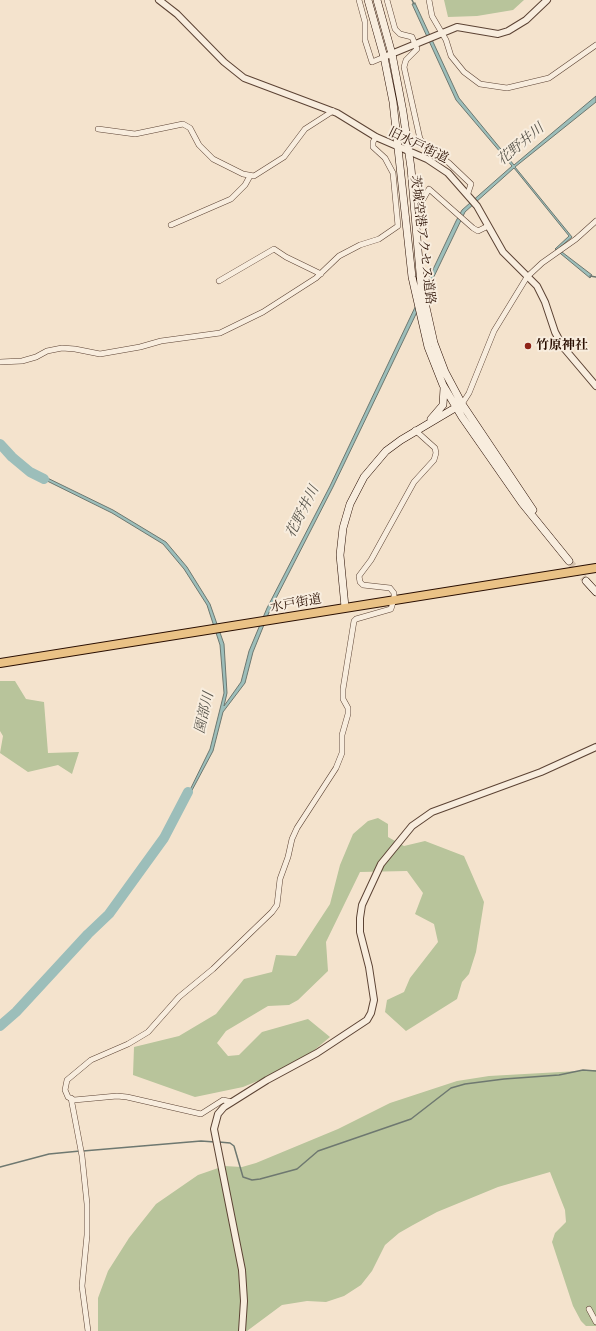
<!DOCTYPE html>
<html>
<head>
<meta charset="utf-8">
<style>
  body { margin:0 }
  canvas { display:block; background:#f4e3cd }
</style>
</head>
<body>
<canvas width="596" height="1331"></canvas>
<script>
const ctx = document.querySelector('canvas').getContext('2d');
ctx.lineJoin = 'round';
function fill(path, color) { ctx.fillStyle = color; ctx.fill(path, 'evenodd'); }
const toPath = rows => new Path2D(rows.map(r => 'M' + r).join(''));
function strokePath(path, color, width, dash) { ctx.strokeStyle = color; ctx.lineWidth = width; ctx.lineCap = dash ? 'butt' : 'round'; ctx.setLineDash(dash || []); ctx.stroke(path); }
function label(font, color, halo, rows, align = 'center') {
  ctx.font = font + ' Cardo,"Noto Serif JP",serif'; ctx.lineWidth = 4; ctx.setLineDash([]); ctx.textBaseline = 'middle'; ctx.strokeStyle = halo; ctx.fillStyle = color; for (const [text, x, y, turn = 0] of rows) {
    ctx.save(); ctx.translate(x, y); ctx.rotate((+turn || 0) * Math.PI / 180); ctx.textAlign = isNaN(turn) ? turn : align; if (halo) ctx.strokeText(text, 0, 0); ctx.fillText(text, 0, 0); ctx.restore();
  }
}
fill(toPath([
  [444,0,524,0,513,10,477,16,448,17],
  [0,681,15,681,26,699,44,702,48,753,79,752,72,774,58,765,28,772,0,753,3,736,0,731],
  [378,818,388,824,388,837,404,846,425,841,464,856,484,902,476,952,469,974,462,982,457,999,406,1031,385,1012,387,1000,404,992,410,978,438,942,434,924,415,914,423,893,407,871,360,872,326,942,328,971,298,1000,289,1005,268,1006,226,1031,217,1043,228,1056,239,1055,262,1032,308,1019,330,1037,305,1058,284,1070,243,1087,195,1097,133,1075,134,1047,179,1036,216,1014,244,979,272,972,276,955,296,956,330,904,340,865,353,834,368,821],
  [596,1070,596,1326,586,1326,581,1321,573,1306,552,1242,555,1233,566,1222,565,1210,550,1172,498,1187,437,1212,413,1225,399,1233,385,1245,372,1271,361,1285,344,1296,326,1302,307,1301,282,1305,247,1331,98,1331,98,1298,108,1271,129,1238,156,1204,198,1175,224,1166,242,1167,256,1163,338,1129,390,1103,457,1081,489,1076]
]), '#b8c49b');
const water = toPath([
  [415,3,459,98,514,165,596,96,596,102,515,167,572,237,558,249,592,275,590,278,555,249,569,236,514,168,465,212,333,487,270,610,253,652,245,683,223,712,213,751,166,839,210,749,224,693,220,645,207,605,184,569,163,544,112,513,33,474,31,470,113,510,166,542,187,567,210,604,224,644,227,693,224,706,241,682,249,651,267,608,330,486,456,221,462,210,512,166,456,100,412,4,415,3]
]);
fill(water, '#9cbeba');
strokePath(water, '#6e7870', 1);
strokePath(toPath([
  [412,0,414,4],
  [590,276,596,277],
  [219,1142,230,1143,234,1146,243,1177,252,1180,260,1179,297,1169,318,1151,411,1119,451,1088,465,1084,504,1079,559,1075,583,1070,596,1071],
  [83,1151,201,1141,215,1142],
  [0,1167,49,1154,80,1151]
]), '#6e7870', 1.5);
strokePath(toPath([
  [0,444,12,457,30,472,44,479],
  [0,1026,16,1012,88,934,109,914,164,838,188,792]
]), '#9cbeba', 10);
strokePath(toPath([
  [569,561,586,581]
]), '#d6c3ae', 7, [7, 3.5]);
const minor = toPath([
  [359,0,365,22,365,40,372,62,384,57],
  [387,0,395,29,400,34,412,37,417,49,406,60,404,67,420,139,429,149,449,163,471,184,468,193],
  [429,0,432,16,446,40,451,56,464,72,480,84,507,88,549,78,596,45],
  [98,129,135,134,183,124,190,128,199,145,213,159,243,174,254,176,284,157,305,129,333,111],
  [422,201,429,189,473,228,478,231,488,226],
  [171,225,231,199,245,185,250,176],
  [219,281,274,249,286,257,321,274],
  [0,362,22,361,36,357,47,351,62,348,75,349,100,354,140,347,161,341,220,333,263,312,316,278,339,256,360,245,379,239,398,226,393,173,385,158,373,147,373,142,376,137],
  [462,404,469,393,494,331,527,277,542,263,576,239,596,221],
  [71,1098,82,1156,87,1204,87,1235,82,1286,88,1331],
  [232,1102,223,1100,201,1114,127,1097,117,1096,74,1100,68,1097,65,1090,67,1080,91,1060,128,1044,148,1032,179,997,213,969,272,912,277,905,280,879,288,857,292,839,297,828,336,768,342,753,342,735,348,714,348,708,343,699,343,689,354,621,356,619,391,609,394,599,394,593,390,588,363,585,360,582,359,576,371,560,414,482,434,460,436,453,435,448,415,430],
  [589,1309,596,1322]
]);
const tertiary = toPath([
  [159,0,177,14,224,62,244,78,337,113,376,137,427,159,448,173,477,206,503,252,537,286,545,302,555,332,563,347,596,386],
  [384,57,457,27,498,34,508,31,526,20,547,0],
  [242,1331,244,1301,242,1270,214,1129,218,1114,224,1107,267,1080,317,1053,367,1020,371,1013,374,1000,369,967,360,932,360,918,362,905,381,864,412,826,432,812,541,772,596,747]
]);
const secondary = toPath([
  [368,0,384,57,393,102,412,277,428,347,443,385,462,417,522,503,569,561],
  [377,0,392,54,403,112,411,168,421,285,434,343,445,372,462,404,533,510],
  [431,419,443,405,444,388],
  [586,581,596,592],
  [345,607,340,555,343,528,350,504,364,477,386,451,401,440,460,405]
]);
const trunk = toPath([
  [0,663,596,568]
]);
strokePath(minor, '#5c4334', 6);
strokePath(tertiary, '#5c4334', 8);
strokePath(secondary, '#290e01', 8);
strokePath(trunk, '#290e01', 10);
strokePath(minor, '#f8edde', 5);
strokePath(tertiary, '#f8edde', 6);
strokePath(secondary, '#f8edde', 7);
strokePath(trunk, '#eac286', 8);
for (const [x, y, r, color] of [
  [528,346,4,"#8f2418"]
]) { const dot = new Path2D(); dot.arc(x, y, r, 0, 2 * Math.PI); ctx.fillStyle = color; ctx.fill(dot); strokePath(dot, '#f8edde', 1.5); }
label('13px', '#290e01', '#f8edde', [
  ["旧水戸街道",418,146,26],
  ["茨城空港アクセス道路",422,240,83],
  ["水戸街道",296,604,-10]
]);
label('bold 13px', '#290e01', '#f8edde', [
  ["竹原神社",536,346]
], 'left');
label('italic 14px', '#57544b', '#f8edde', [
  ["花野井川",521,145,-40],
  ["花野井川",303,512,-63],
  ["園部川",205,713,-77]
]);
</script>
</body>
</html>
